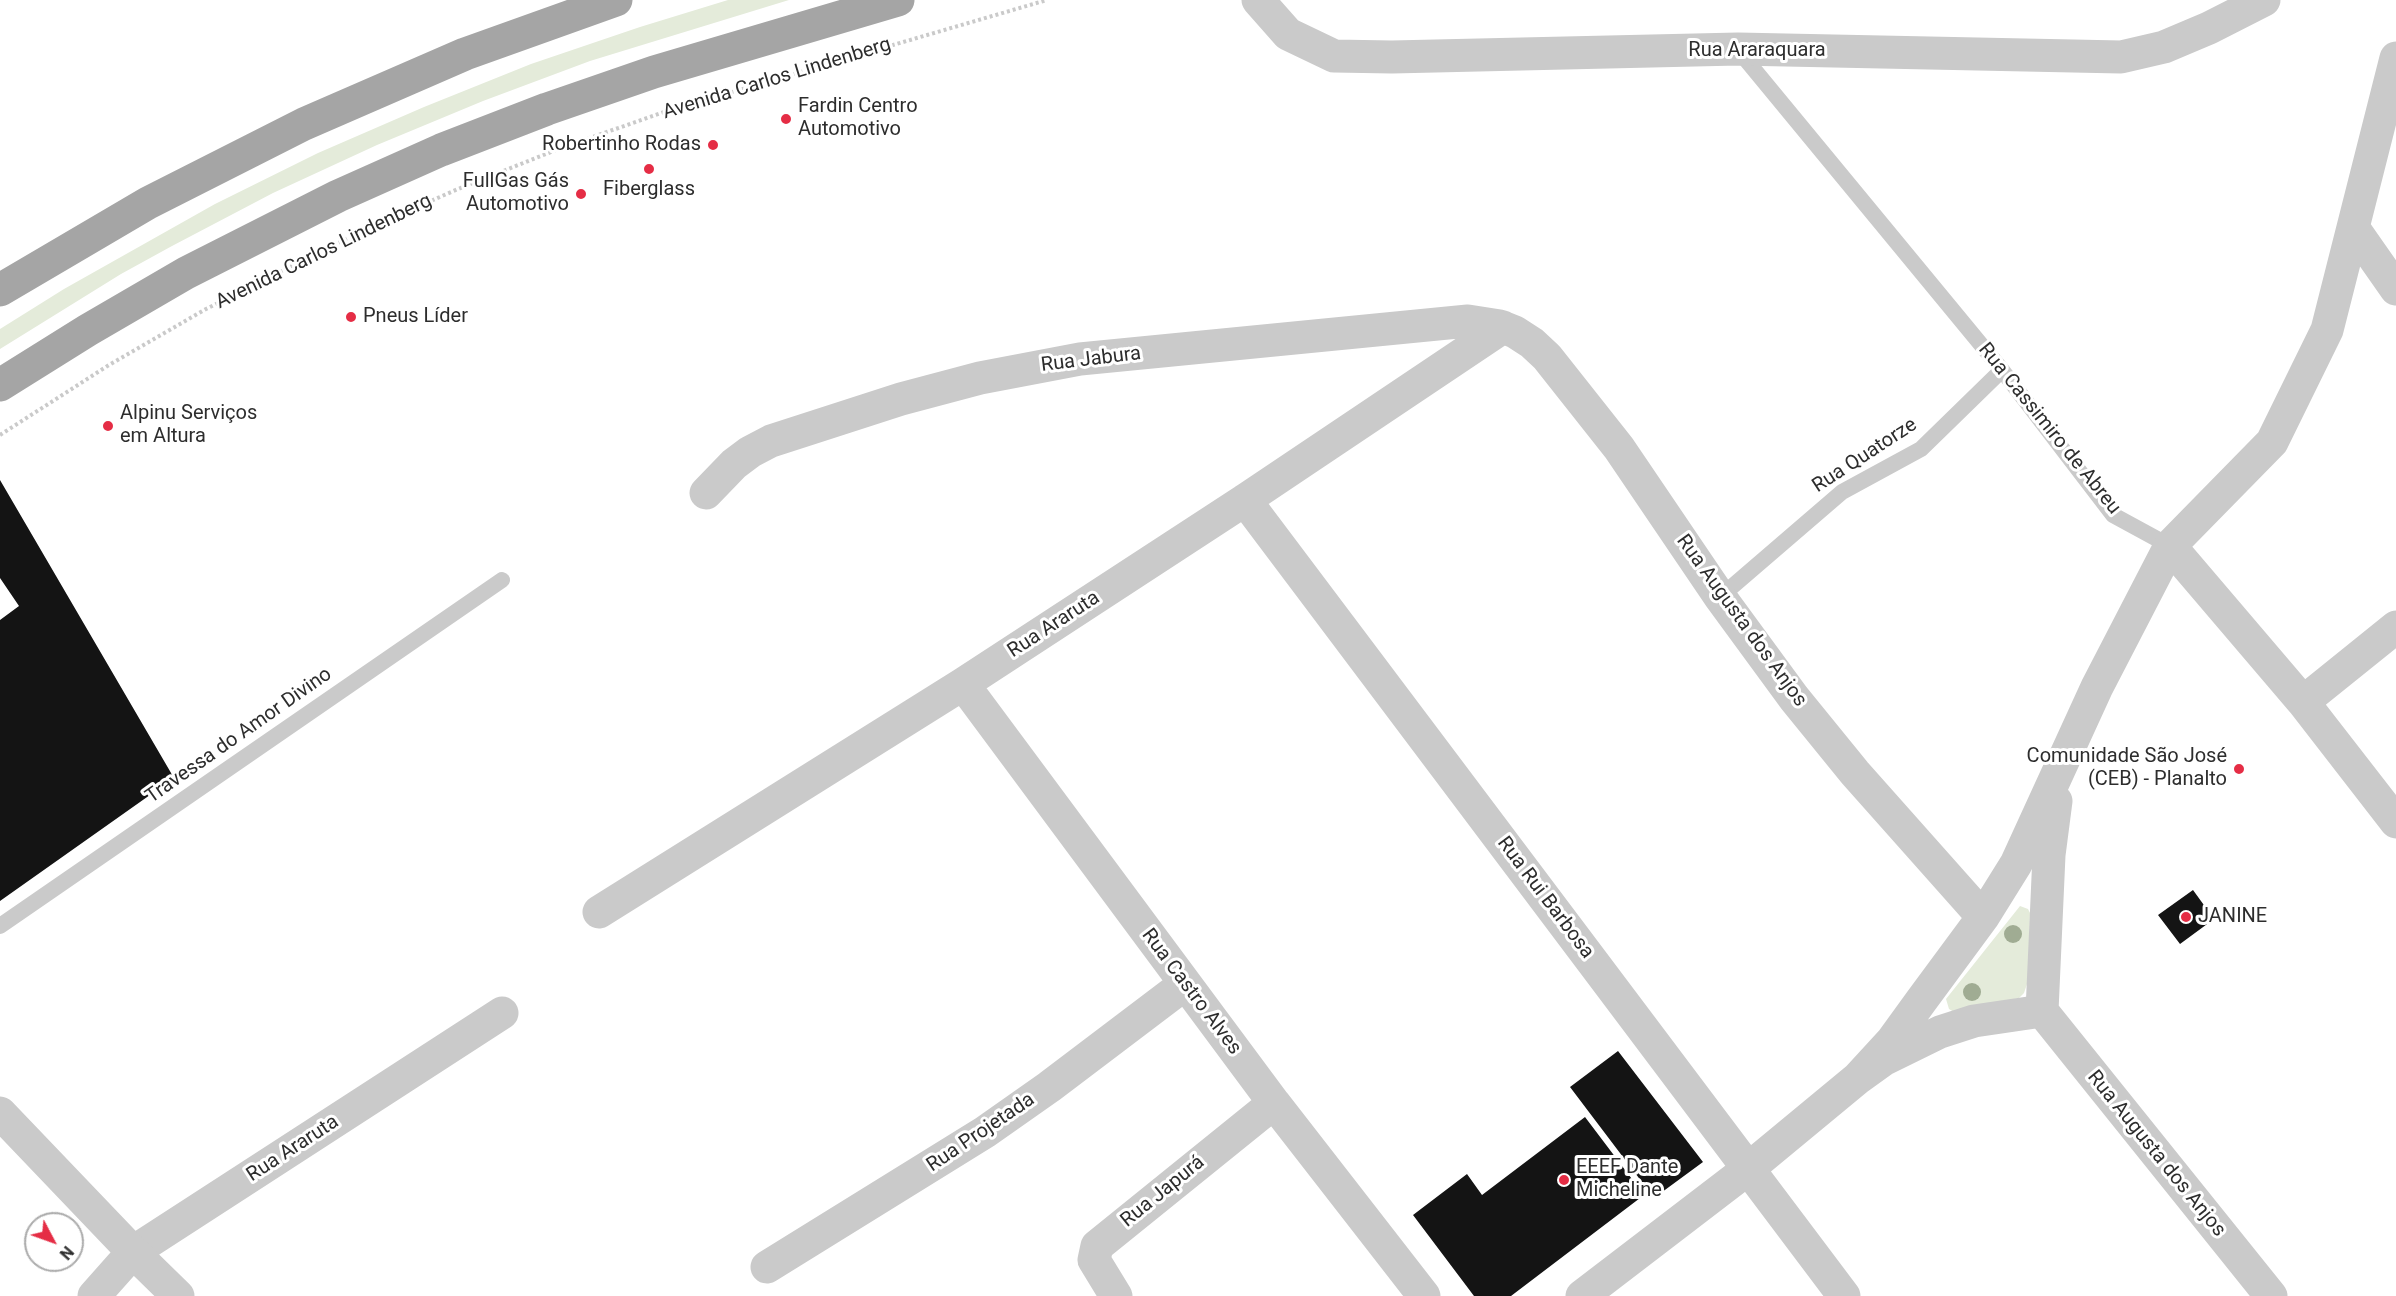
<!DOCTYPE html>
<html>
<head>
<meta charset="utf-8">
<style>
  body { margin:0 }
  #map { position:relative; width:2396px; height:1296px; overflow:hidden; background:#fff; font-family:Roboto,sans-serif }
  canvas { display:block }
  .north { position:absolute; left:24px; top:1212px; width:60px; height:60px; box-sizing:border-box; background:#fff; border:2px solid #ababab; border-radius:50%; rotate:131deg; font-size:16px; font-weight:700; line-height:24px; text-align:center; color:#2d2d2d }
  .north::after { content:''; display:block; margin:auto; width:21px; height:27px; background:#e52d45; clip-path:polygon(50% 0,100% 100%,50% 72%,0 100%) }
</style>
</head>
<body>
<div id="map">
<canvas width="2396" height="1296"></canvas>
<div class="north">N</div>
</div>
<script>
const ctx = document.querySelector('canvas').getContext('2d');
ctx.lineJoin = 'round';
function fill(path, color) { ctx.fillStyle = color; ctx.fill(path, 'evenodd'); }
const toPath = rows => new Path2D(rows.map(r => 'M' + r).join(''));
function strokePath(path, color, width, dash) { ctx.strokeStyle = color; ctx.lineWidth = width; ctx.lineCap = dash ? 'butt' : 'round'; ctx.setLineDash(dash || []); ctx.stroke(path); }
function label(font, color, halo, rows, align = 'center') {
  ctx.font = font + ' Roboto,sans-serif'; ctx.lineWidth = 6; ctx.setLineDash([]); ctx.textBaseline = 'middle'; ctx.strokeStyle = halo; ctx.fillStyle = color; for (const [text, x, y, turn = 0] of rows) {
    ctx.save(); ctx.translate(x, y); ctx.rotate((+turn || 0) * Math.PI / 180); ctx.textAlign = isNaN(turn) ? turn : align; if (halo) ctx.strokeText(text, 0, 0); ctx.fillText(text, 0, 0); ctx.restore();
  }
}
fill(toPath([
  [728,0,789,0,590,61,483,101,377,145,273,193,172,246,121,274,0,349,0,329,64,289,215,204,318,153,424,107,531,64,640,27],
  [2020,906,2028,909,2030,913,2028,981,2024,993,2019,998,1954,1012,1949,1009,1946,999]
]), '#e4ebda');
fill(toPath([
  [0,480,174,778,0,901,0,620,19,606,0,578],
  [2193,890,2214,919,2180,944,2158,915],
  [1618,1051,1703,1162,1654,1198,1570,1087],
  [1585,1117,1644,1195,1511,1296,1474,1296,1413,1215,1467,1174,1482,1195]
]), '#141414');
strokePath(toPath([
  [0,435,109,365,206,309,356,234,458,189,561,148,667,111,1047,0]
]), '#cacaca', 4, [3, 3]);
strokePath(toPath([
  [1738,50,2002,370,2113,515,2170,546],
  [1720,597,1842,492,1921,449,2002,370],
  [0,926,502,580]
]), '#cacaca', 16);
strokePath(toPath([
  [1258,0,1288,34,1334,56,1392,57,1738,49,2121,57,2164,47,2209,28,2264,0],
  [2354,229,2396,289],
  [706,493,734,464,750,452,771,441,901,399,980,378,1080,359,1468,321,1500,326,1515,332,1532,343,1547,357,1619,448,1720,597,1794,698,1855,773,1983,917],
  [1245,500,1844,1296],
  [2170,546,2303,702,2396,822],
  [963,684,1274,1103,1424,1296],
  [2303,702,2396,627],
  [599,912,963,684,1245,500,1503,327],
  [2042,1011,2271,1296],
  [2042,1011,2049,855,2056,801],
  [1858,1078,1892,1041,1921,1001,1983,917,2016,864,2097,687,2170,546,2272,442,2327,330,2396,58],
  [133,1252,502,1013],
  [767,1267,985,1132,1049,1087,1185,984],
  [1116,1296,1094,1260,1097,1246,1274,1103],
  [1582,1296,1748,1169,1858,1078,1883,1060,1940,1032,1974,1021,2042,1011]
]), '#cacaca', 33);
strokePath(toPath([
  [0,1113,133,1252,178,1296],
  [94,1296,133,1252]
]), '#cacaca', 33);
strokePath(toPath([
  [0,290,148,203,304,124,465,54,616,0],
  [0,385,88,330,186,273,338,196,441,150,547,109,654,72,898,0]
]), '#a5a5a5', 33);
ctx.fillStyle = '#a0ac93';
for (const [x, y] of [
  [2013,934],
  [1972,992]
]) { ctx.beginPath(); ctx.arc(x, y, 9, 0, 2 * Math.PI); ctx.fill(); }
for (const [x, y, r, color] of [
  [786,119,6,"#e52d45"],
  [713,145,6,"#e52d45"],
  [649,169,6,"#e52d45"],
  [581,194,6,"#e52d45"],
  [351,317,6,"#e52d45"],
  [108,426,6,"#e52d45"],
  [2239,769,6,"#e52d45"],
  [2186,917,6,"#e52d45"],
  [1564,1180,6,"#e52d45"]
]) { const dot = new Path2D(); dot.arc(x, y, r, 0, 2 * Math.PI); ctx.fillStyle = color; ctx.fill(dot); strokePath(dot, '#fff', 2); }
label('20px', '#2d2d2d', '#fff', [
  ["Rua Araraquara",1757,51],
  ["Avenida Carlos Lindenberg",777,79,-17],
  ["Avenida Carlos Lindenberg",324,252,-26],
  ["Rua Jabura",1091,360,-7],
  ["Rua Cassimiro de Abreu",2049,429,51],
  ["Rua Quatorze",1865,456,-33],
  ["Rua Augusta dos Anjos",1741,621,54],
  ["Rua Araruta",1054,625,-33],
  ["Travessa do Amor Divino",239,736,-35],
  ["Rua Rui Barbosa",1545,898,53],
  ["Rua Castro Alves",1191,992,53],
  ["Rua Projetada",981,1133,-34],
  ["Rua Araruta",293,1149,-33],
  ["Rua Augusta dos Anjos",2156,1154,51],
  ["Rua Japurá",1163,1192,-39]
]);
label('20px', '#2d2d2d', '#fff', [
  ["Fardin Centro",798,107],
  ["Automotivo",798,130],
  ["Robertinho Rodas",701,145,"right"],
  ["FullGas Gás",569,182,"right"],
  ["Automotivo",569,205,"right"],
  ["Fiberglass",649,190,"center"],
  ["Pneus Líder",363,317],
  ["Alpinu Serviços",120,414],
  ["em Altura",120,437],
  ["Comunidade São José",2227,757,"right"],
  ["(CEB) - Planalto",2227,780,"right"],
  ["JANINE",2198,917],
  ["EEEF Dante",1576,1168],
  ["Micheline",1576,1191]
], 'left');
</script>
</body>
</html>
